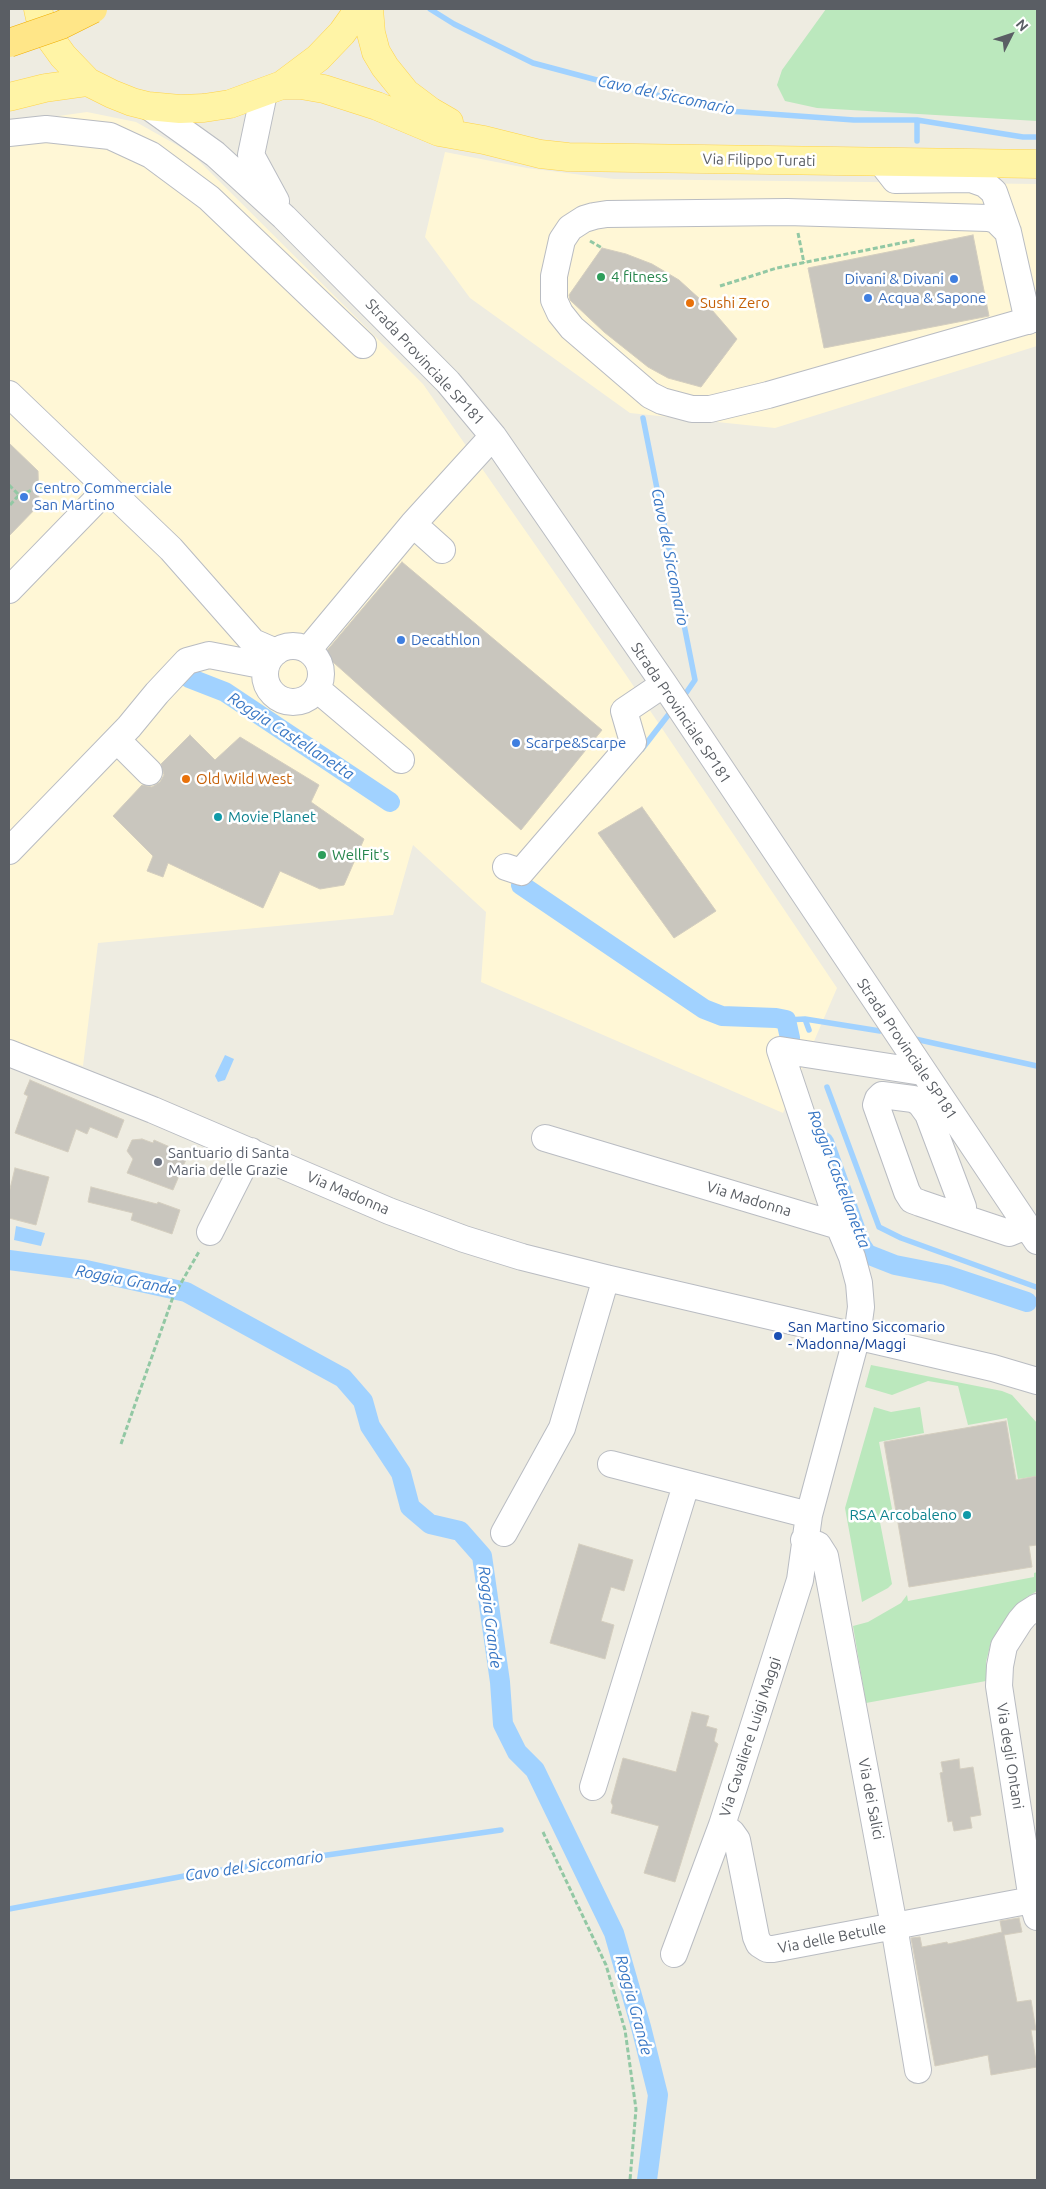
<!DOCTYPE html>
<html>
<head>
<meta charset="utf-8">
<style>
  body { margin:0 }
  #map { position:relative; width:1046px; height:2189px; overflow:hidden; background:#eeece1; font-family:Ubuntu,sans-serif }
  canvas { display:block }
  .frame { position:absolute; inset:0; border:10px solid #5a5e64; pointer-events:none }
  .north { position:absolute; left:986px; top:10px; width:50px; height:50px; -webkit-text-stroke:4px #fff; paint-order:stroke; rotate:49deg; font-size:14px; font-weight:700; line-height:20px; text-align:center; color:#5a5e64 }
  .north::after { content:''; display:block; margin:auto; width:18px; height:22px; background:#5a5e64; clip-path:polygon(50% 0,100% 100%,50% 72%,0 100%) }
</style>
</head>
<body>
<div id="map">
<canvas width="1046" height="2189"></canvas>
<div class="frame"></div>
<div class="north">N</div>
</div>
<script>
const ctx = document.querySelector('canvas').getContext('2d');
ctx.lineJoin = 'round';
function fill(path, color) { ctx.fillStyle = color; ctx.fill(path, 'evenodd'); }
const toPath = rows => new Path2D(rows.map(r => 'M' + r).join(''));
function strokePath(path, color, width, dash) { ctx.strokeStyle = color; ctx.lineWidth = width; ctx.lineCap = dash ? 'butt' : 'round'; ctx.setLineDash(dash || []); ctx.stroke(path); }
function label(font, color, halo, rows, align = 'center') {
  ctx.font = font + ' Ubuntu,sans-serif'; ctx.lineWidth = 5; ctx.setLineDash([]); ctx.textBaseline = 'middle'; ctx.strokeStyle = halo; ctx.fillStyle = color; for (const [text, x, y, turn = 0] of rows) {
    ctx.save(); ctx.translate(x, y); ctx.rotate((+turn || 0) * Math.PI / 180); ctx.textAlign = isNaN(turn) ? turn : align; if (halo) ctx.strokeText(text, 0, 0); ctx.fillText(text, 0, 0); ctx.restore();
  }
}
fill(toPath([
  [87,112,136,122,191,153,423,384,624,672,837,988,783,1113,481,982,486,912,413,845,393,915,98,943,83,1066,9,1040,9,123],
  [445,152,527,168,614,179,1037,184,1037,346,775,428,630,413,470,298,425,237]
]), '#fff7d6');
fill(toPath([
  [826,9,1037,9,1037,121,817,108,785,101,777,85,782,70],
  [871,1365,1002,1391,1012,1395,1037,1423,1037,1476,1018,1479,1007,1418,968,1425,958,1386,928,1381,892,1395,865,1387],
  [874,1407,891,1412,920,1407,924,1433,879,1442,893,1514,879,1517,892,1584,888,1588,862,1602,845,1508],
  [1037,1572,1037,1591,1027,1597,1010,1612,991,1642,986,1662,986,1681,866,1703,853,1626,868,1622,901,1603,907,1595,908,1601,1034,1577,1034,1573]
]), '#bbe8bd');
fill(toPath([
  [225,1055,234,1059,225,1080,218,1082,215,1076],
  [16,1226,45,1233,41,1246,14,1240]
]), '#a1d2ff');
strokePath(toPath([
  [430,9,454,24,533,63,638,91,728,111,854,120,917,120,1023,137,1037,137],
  [917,141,917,120],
  [643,418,695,680,686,693],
  [642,749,669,714],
  [805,1019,809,1030],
  [786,1020,805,1019,880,1031],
  [915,1039,1037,1066],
  [827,1087,879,1227,901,1238,1036,1287],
  [9,1909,195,1874,501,1830]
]), '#a1d2ff', 5.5);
strokePath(toPath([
  [189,678,225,692,390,802],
  [521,885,704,1009,722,1016,776,1018,786,1020,790,1038],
  [824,1142,861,1245,867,1254,895,1265,946,1275,1027,1302],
  [9,1260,86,1270,186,1292,343,1378,363,1401,370,1426,401,1473,410,1507,430,1524,460,1531,482,1556,500,1682,503,1724,517,1752,535,1770,614,1933,641,2027,658,2095,647,2180]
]), '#a1d2ff', 20);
const building = toPath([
  [973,235,989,316,824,348,808,268,973,235],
  [602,248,626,254,652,264,679,280,712,310,737,339,701,387,668,378,648,367,604,332,570,300,569,295,602,248],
  [9,443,38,471,39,505,9,536,9,443],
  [402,562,602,730,521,830,324,654,402,562],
  [190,735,215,760,240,737,319,785,311,802,364,839,344,885,320,889,280,871,263,908,168,863,163,877,147,871,153,856,113,816,142,785,152,787,160,782,164,775,161,764,190,735],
  [642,807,716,911,674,938,598,833,642,807],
  [30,1080,124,1120,117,1138,90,1127,87,1134,76,1129,68,1152,15,1133,28,1096,24,1094,30,1080],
  [142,1139,153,1143,154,1140,188,1155,173,1190,127,1173,133,1159,127,1151,132,1140,142,1139],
  [15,1168,49,1177,36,1225,9,1218,9,1193,15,1168],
  [91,1187,157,1204,158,1202,180,1210,172,1234,131,1220,133,1213,88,1202,91,1187],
  [1006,1421,1016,1480,1037,1476,1037,1545,1029,1546,1032,1567,909,1587,884,1442,1006,1421],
  [579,1544,633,1560,624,1591,611,1587,601,1621,614,1625,605,1659,550,1643,579,1544],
  [692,1712,709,1716,706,1726,717,1729,714,1741,718,1744,675,1882,644,1873,659,1826,611,1813,613,1806,611,1802,623,1758,676,1772,692,1712],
  [959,1759,960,1769,973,1767,981,1815,970,1817,972,1828,954,1831,952,1821,948,1822,940,1773,943,1772,941,1762,959,1759],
  [1019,1918,1022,1932,1004,1935,1017,2002,1031,2000,1036,2030,1031,2030,1037,2067,991,2075,988,2055,935,2066,911,1938,920,1937,922,1947,947,1942,948,1944,1002,1932,1000,1921,1019,1918]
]);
fill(building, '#c9c6be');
strokePath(building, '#d4cebf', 1);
const minor = toPath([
  [264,93,251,155,276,201],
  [148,106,215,154,284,217,448,382,493,436,664,684,1037,1241],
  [9,133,46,129,110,136,151,155,209,198,363,345],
  [881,162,895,180,971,179,985,184,994,192,1008,232,1028,321],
  [1008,232,996,220,988,218,787,212,607,214,594,216,584,219,570,228,562,240,554,276,554,300,560,313,572,328,650,395,662,401,692,409,710,409,768,395,1037,318],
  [9,394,171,549,253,642,276,652],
  [413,524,442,550],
  [9,590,107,489],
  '265 674a28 28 0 1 1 56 0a28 28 0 1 1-56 0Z',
  [308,650,413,524,493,436],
  [317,689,401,760],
  [117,740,149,772],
  [9,851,129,727,157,693,187,661,209,655,266,666],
  [506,867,521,872,633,742,624,711,664,684],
  [9,1053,153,1110,389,1211,464,1239,522,1257,606,1278,993,1368,1037,1381],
  [545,1138,839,1226],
  [961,1217,963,1207,928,1114,920,1103,913,1099,882,1095,878,1099,876,1105,907,1192,912,1200,920,1203,961,1217,1009,1233,1026,1226],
  [210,1232,251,1151],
  [611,1464,809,1515],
  [504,1533,562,1428,606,1278],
  [804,1540,818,1545,825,1556,894,1926,918,2070],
  [1037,1607,1026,1614,1020,1621,1004,1646,1000,1666,999,1686,1032,1900,1037,1917],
  [593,1787,686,1485],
  [722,1825,732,1833,737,1840,756,1937,759,1944,767,1949,773,1949,1032,1900],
  [674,1954,722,1825,800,1580,809,1515,857,1336,861,1307,859,1283,852,1257,839,1226,780,1050,922,1072]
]);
const major = toPath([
  [38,9,40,18,50,38,63,56,88,82,112,94,132,102,148,106,180,109,204,108,230,104,282,85,318,58,342,33,359,9],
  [369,9,371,33,376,52,385,67,406,93,430,111,449,122],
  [282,85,301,85,324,89,377,106,439,132,484,140,540,154,568,157,1037,164],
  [9,97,45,88,88,82]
]);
strokePath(minor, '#b9bcc2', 28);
strokePath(major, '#fed34b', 29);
strokePath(toPath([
  [798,233,804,263],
  [590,241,602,248],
  [720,286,777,268,916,240],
  [9,485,19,495,9,506],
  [19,495,38,488,74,487],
  [121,1444,173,1297,200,1250],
  [543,1832,606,1965,625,2030,636,2109,630,2180]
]), '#92c8a4', 3, [5, 2.5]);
strokePath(minor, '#fff', 26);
strokePath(major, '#fff4a6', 28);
const highwayBridge = toPath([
  [9,43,61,25,93,9]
]);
strokePath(highwayBridge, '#f0af00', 29, []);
strokePath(highwayBridge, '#ffe688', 28);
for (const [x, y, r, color] of [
  [601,277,5,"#2e9e5b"],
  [954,279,5,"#3f7fe0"],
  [868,298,5,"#3f7fe0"],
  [690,303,5,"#e8710a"],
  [24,497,5,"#3f7fe0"],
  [401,640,5,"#3f7fe0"],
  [516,743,5,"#3f7fe0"],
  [186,779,5,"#e8710a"],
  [218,817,5,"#0f9aa8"],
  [322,855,5,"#2e9e5b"],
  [158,1162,5,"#6b7280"],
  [778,1336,5,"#1a4fb4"],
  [967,1515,5,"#0f9aa8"]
]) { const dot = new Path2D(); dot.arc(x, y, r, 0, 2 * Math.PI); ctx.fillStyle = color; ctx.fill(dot); strokePath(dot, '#fff', 2); }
label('15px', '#5a5e64', '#fff', [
  ["Via Filippo Turati",759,160,1],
  ["Strada Provinciale SP181",425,362,47],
  ["Strada Provinciale SP181",681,713,56],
  ["Strada Provinciale SP181",907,1049,56],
  ["Via Madonna",348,1193,23],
  ["Via Madonna",749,1199,17],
  ["Via Cavaliere Luigi Maggi",750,1737,-72],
  ["Via degli Ontani",1010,1756,81],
  ["Via dei Salici",871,1799,79],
  ["Via delle Betulle",832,1938,-11]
]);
label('15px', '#27864d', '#fff', [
  ["4 fitness",611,277],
  ["WellFit's",332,855]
], 'left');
label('15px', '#366cbe', '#fff', [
  ["Divani & Divani",944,279,"right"],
  ["Acqua & Sapone",878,298],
  ["Centro Commerciale",34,488],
  ["San Martino",34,505],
  ["Decathlon",411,640],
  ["Scarpe&Scarpe",526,743]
], 'left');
label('15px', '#c56008', '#fff', [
  ["Sushi Zero",700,303],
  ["Old Wild West",196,779]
], 'left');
label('15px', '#0d838f', '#fff', [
  ["Movie Planet",228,817],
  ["RSA Arcobaleno",957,1515,"right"]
], 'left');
label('15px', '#5b616d', '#fff', [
  ["Santuario di Santa",168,1153],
  ["Maria delle Grazie",168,1170]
], 'left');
label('15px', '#164399', '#fff', [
  ["San Martino Siccomario",788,1327],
  ["- Madonna/Maggi",788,1344]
], 'left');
label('italic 16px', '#3776c4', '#fff', [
  ["Cavo del Siccomario",666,95,12],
  ["Cavo del Siccomario",670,557,79],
  ["Roggia Castellanetta",291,736,33],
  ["Roggia Castellanetta",839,1179,69],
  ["Roggia Grande",126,1280,11],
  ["Roggia Grande",490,1617,83],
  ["Cavo del Siccomario",254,1866,-8],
  ["Roggia Grande",634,2005,75]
]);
</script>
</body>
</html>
